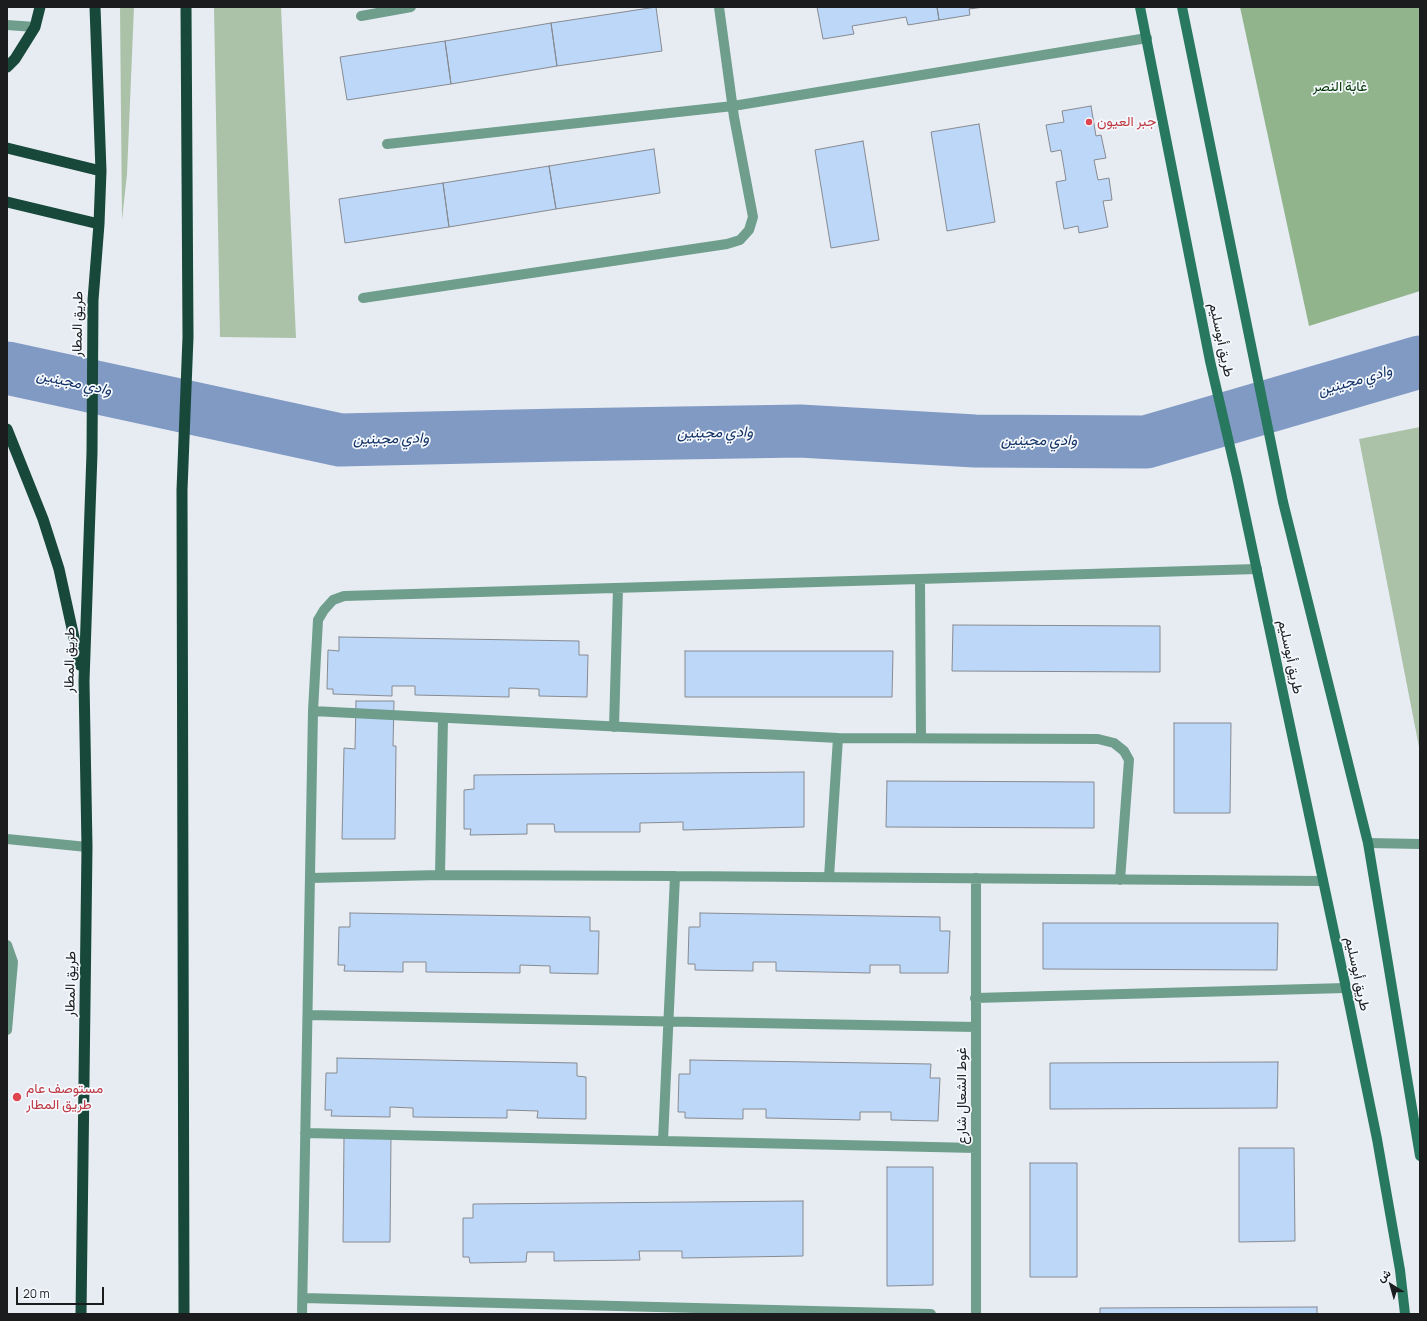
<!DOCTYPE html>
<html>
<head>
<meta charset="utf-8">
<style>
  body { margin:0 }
  #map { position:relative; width:1427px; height:1321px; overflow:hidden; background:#e7ecf3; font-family:Manrope,Vazirmatn,sans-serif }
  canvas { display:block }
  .frame { position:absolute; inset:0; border:8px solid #1a1c1e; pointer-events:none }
  .north { position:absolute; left:1371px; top:1265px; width:40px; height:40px; -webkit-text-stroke:3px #f5f9fe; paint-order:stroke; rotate:323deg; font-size:11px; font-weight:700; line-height:16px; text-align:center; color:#1a1c1e }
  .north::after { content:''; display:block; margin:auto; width:14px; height:18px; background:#1a1c1e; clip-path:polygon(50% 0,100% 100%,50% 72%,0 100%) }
  .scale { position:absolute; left:16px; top:1287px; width:88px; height:18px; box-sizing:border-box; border:2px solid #1a1c1e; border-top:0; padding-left:5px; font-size:12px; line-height:14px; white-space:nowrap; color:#1a1c1e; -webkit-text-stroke:3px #f5f9fe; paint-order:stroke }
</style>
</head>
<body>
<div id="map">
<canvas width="1427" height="1321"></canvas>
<div class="frame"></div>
<div class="north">ش</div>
<div class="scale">20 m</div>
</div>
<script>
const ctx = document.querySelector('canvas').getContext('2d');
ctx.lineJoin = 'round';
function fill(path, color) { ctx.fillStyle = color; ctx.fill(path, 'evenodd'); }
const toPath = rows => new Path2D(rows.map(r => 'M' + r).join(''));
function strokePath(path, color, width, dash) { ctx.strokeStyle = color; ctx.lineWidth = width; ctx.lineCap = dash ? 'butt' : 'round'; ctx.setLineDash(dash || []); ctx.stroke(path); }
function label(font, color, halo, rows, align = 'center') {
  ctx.font = font + ' Manrope,Vazirmatn,sans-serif'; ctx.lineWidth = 3.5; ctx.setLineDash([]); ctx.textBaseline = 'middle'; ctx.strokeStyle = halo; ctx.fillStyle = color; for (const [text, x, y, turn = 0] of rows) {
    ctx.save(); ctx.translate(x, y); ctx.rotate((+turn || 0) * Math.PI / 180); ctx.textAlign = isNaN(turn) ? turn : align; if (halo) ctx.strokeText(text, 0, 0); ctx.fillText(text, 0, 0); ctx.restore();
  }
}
fill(toPath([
  [120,7,134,7,127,174,122,220],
  [214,7,281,7,296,338,220,337],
  [1420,427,1420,752,1359,439]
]), '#abc2a8');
fill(toPath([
  [1240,7,1420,7,1420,291,1309,326]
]), '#91b48c');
strokePath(toPath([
  [7,368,340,440,560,435,800,431,975,441,1146,442,1420,362]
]), '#819ac4', 53);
const building = toPath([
  [656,7,662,51,557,66,551,23,656,7],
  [817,7,937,7,939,20,908,25,906,17,852,26,854,34,823,39,817,7],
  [937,7,984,7,969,9,970,15,939,20,937,7],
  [551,23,557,66,451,84,445,41,551,23],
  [445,41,451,84,347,100,340,57,445,41],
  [1091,106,1096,136,1101,135,1106,158,1094,160,1098,180,1109,178,1112,200,1103,201,1108,227,1079,233,1078,226,1064,229,1056,182,1066,180,1061,150,1051,152,1046,125,1064,122,1062,111,1091,106],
  [979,124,995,222,947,231,931,132,979,124],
  [863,141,879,240,831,248,815,150,863,141],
  [654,149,660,193,556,209,549,166,654,149],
  [549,166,556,209,449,227,443,183,549,166],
  [443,183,449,227,345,243,339,199,443,183],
  [953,625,1160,626,1160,672,952,671,953,625],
  [339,637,579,641,579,655,588,655,587,697,539,696,539,689,509,688,509,697,415,695,415,686,392,686,392,696,333,694,333,689,327,689,328,650,339,651,339,637],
  [685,651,893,651,892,697,685,697,685,651],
  [356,701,394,701,393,746,396,746,395,839,342,839,344,748,355,749,356,701],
  [1174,723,1231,723,1230,813,1174,813,1174,723],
  [804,772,804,827,683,830,683,822,640,823,640,832,555,832,554,824,527,824,527,834,470,835,471,829,464,829,464,790,474,789,474,775,804,772],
  [887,781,1094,782,1094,828,886,827,887,781],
  [350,913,590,917,590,931,599,931,598,974,550,973,550,966,520,965,520,973,426,972,426,962,403,962,403,972,344,971,345,965,338,965,339,927,350,927,350,913],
  [700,913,940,917,940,931,950,931,948,973,900,973,900,965,870,965,870,973,776,971,776,962,753,962,753,971,695,970,695,964,688,964,689,927,700,927,700,913],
  [1043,923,1278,923,1277,970,1043,969,1043,923],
  [337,1058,577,1063,577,1076,586,1077,586,1119,537,1118,538,1111,507,1110,507,1118,413,1117,413,1108,390,1107,390,1117,331,1116,332,1110,325,1110,326,1073,337,1073,337,1058],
  [690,1060,931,1064,930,1078,940,1078,938,1121,891,1120,891,1112,860,1112,860,1120,766,1118,766,1109,743,1109,743,1119,685,1118,685,1112,678,1112,679,1074,690,1074,690,1060],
  [1278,1062,1277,1108,1050,1109,1050,1063,1278,1062],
  [344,1136,391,1136,390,1242,343,1242,344,1136],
  [1239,1148,1294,1148,1295,1241,1239,1242,1239,1148],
  [1030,1163,1077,1163,1077,1277,1030,1277,1030,1163],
  [887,1167,933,1167,933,1285,887,1286,887,1167],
  [803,1201,803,1256,682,1258,682,1251,639,1251,640,1260,554,1261,554,1252,527,1252,526,1262,470,1263,469,1257,463,1257,463,1218,473,1218,473,1204,803,1201],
  [1317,1307,1317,1314,1100,1314,1100,1308,1317,1307]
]);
fill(building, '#bdd7f8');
strokePath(building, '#868a91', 1);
strokePath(toPath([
  [1368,843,1420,844],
  [7,945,13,962,7,1030]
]), '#6f9e8c', 10);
strokePath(toPath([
  [361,16,411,7],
  [7,25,35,27],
  [387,144,733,106,1147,38],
  [363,298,727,244,740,240,749,230,753,217,734,117,719,7],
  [920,579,921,738],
  [313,711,838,738,1098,739,1114,743,1124,751,1129,760,1120,880],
  [614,727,618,588],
  [440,875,443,718],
  [829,877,838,738],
  [310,878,440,875,675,876,1323,881],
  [975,998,1346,988],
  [308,1015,976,1027],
  [305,1133,976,1148],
  [663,1141,675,876],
  [303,1298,931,1314],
  [302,1314,313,711,318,620,324,610,333,600,344,596,1257,569],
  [976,1314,976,878]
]), '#6f9e8c', 10);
strokePath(toPath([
  [7,839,87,847]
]), '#6f9e8c', 10);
strokePath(toPath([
  [1140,7,1210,361,1237,477,1346,988,1377,1139,1400,1270,1405,1314],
  [1182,7,1283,502,1368,843,1420,1156]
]), '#27785f', 10);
strokePath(toPath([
  [7,67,15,59,35,27,40,7],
  [7,148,101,171],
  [7,202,99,224],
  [7,429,43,519,59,569,80,665],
  [81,1314,87,847,84,681,92,453,93,300,99,224,101,171,95,7],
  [184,1314,182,490,188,337,186,7]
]), '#184839', 11);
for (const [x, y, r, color] of [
  [1089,122,4,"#e0444e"],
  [17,1097,5,"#e0444e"]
]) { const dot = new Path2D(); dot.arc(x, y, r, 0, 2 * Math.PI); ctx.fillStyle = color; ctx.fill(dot); strokePath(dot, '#f5f9fe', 1.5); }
label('14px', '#023600', '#f5f9fe', [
  ["غابة النصر",1340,87]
]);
label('14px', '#be3a42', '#f5f9fe', [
  ["جبر العيون",1097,122],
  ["مستوصف عام",26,1089],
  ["طريق المطار",26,1105]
], 'left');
label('14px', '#1a1c1e', '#f5f9fe', [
  ["طريق المطار",78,324,-89],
  ["طريق أبوسليم",1221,340,78],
  ["طريق أبوسليم",1290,657,78],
  ["طريق المطار",70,660,-89],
  ["طريق أبوسليم",1357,974,78],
  ["طريق المطار",71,984,-89],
  ["غوط الشعال شارع",962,1096,-90]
]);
label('italic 15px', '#133266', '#f5f9fe', [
  ["وادي مجينين",1355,381,-16],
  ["وادي مجينين",74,383,12],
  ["وادي مجينين",715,433,-1],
  ["وادي مجينين",391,439,-1],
  ["وادي مجينين",1039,441]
]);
</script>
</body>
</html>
